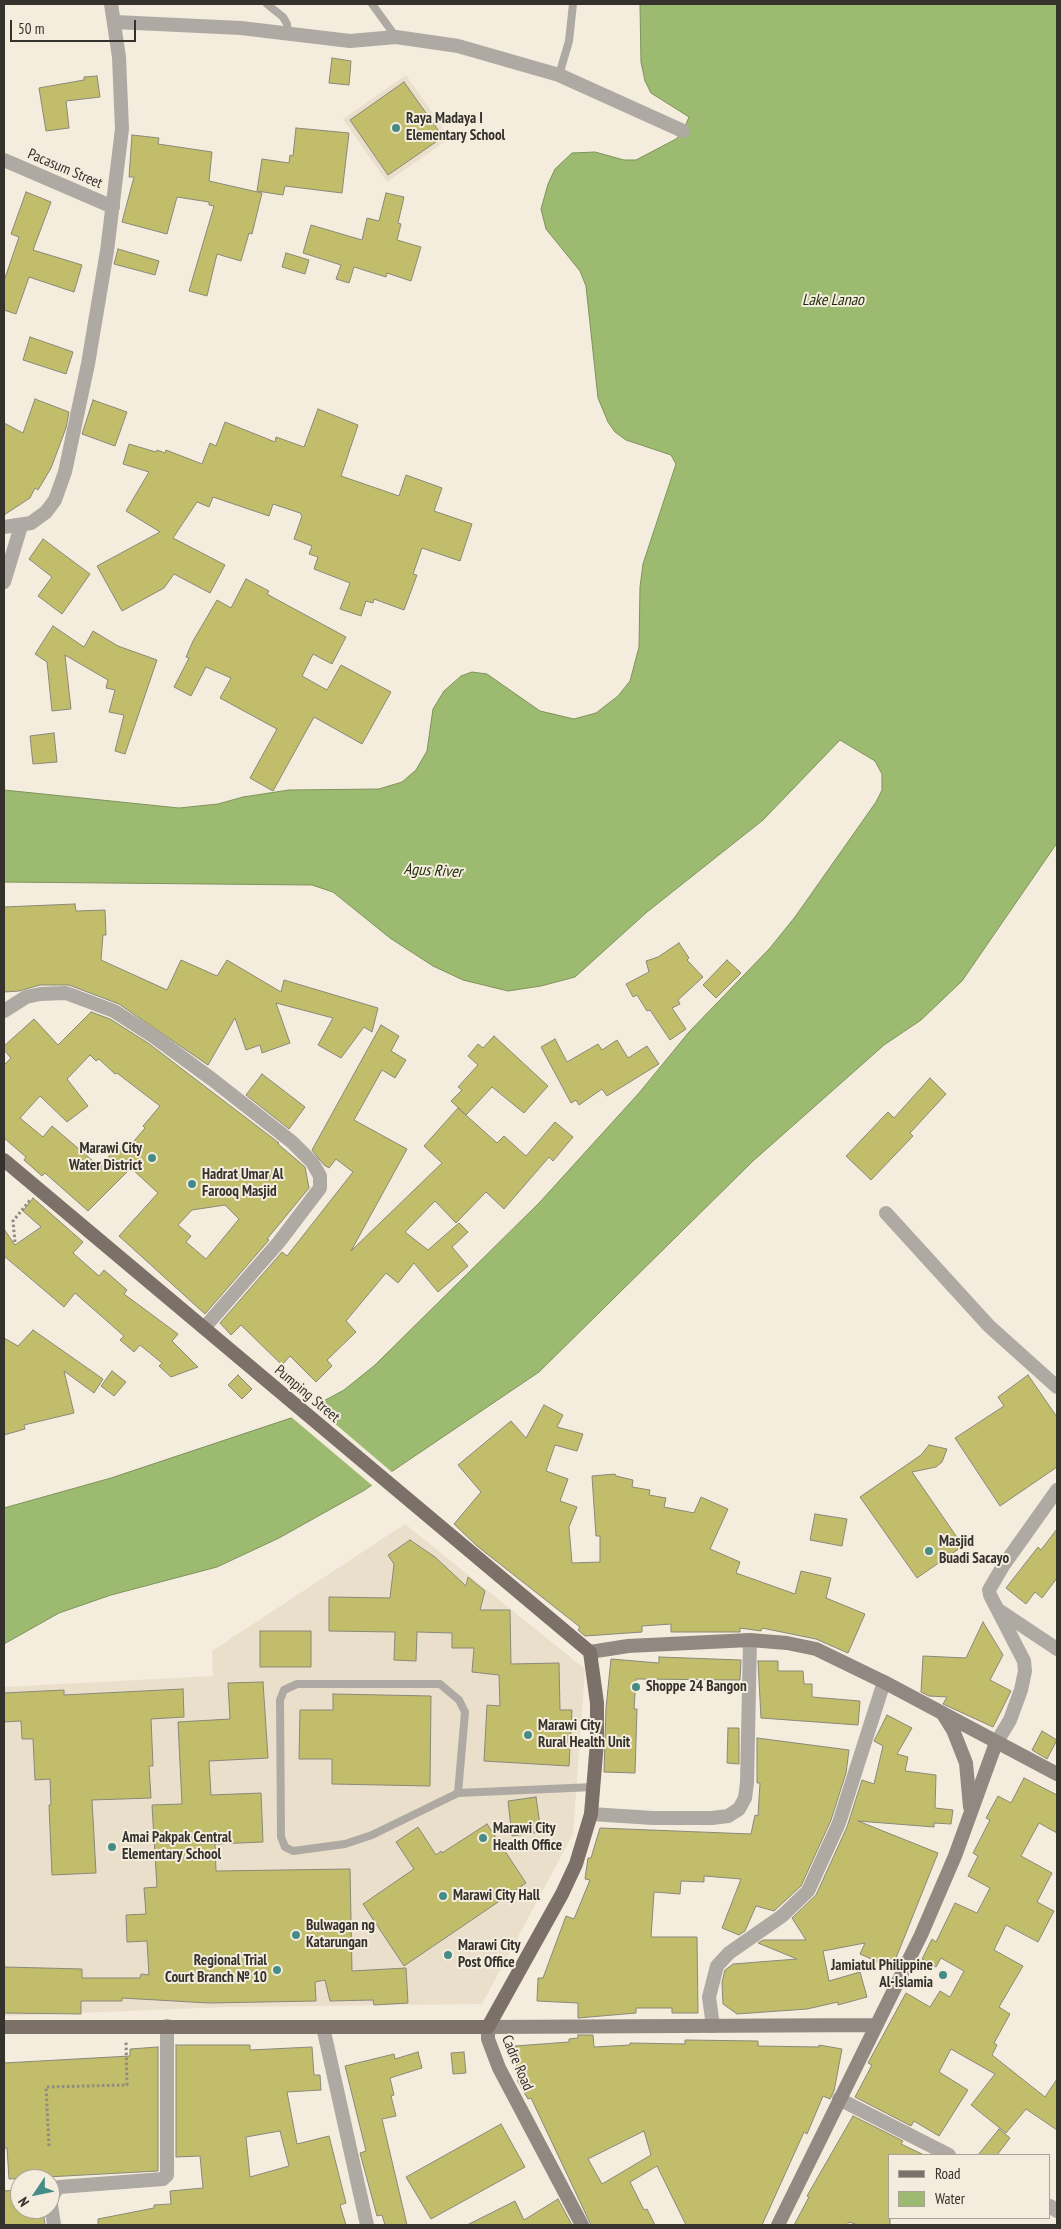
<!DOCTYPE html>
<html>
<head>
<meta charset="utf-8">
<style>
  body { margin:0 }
  #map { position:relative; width:1061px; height:2229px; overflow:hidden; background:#f4ecdd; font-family:"PT Sans Narrow",sans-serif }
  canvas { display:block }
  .frame { position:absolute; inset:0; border:5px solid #35322d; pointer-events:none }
  .legend { position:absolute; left:888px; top:2154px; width:162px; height:65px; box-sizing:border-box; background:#f4ecdd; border:1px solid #a8a297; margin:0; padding:6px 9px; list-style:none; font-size:15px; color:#35322d }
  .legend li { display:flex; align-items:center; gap:10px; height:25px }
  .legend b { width:25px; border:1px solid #a8a297 }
  .north { position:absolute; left:10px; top:2169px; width:50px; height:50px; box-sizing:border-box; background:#f4ecdd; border:1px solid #a8a297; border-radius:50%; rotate:236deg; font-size:14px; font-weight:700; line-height:20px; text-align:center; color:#35322d }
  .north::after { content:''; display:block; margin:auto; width:18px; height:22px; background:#458c87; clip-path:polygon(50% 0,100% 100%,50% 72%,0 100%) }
  .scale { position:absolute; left:10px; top:20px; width:126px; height:22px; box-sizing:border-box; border:2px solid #35322d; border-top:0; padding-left:6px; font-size:15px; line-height:18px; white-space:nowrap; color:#35322d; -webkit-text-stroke:4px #f4ecdd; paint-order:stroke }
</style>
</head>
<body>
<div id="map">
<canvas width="1061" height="2229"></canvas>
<div class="frame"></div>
<ul class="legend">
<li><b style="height:6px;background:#7b7168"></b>Road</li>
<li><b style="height:14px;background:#9dbb70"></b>Water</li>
</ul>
<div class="north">N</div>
<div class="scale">50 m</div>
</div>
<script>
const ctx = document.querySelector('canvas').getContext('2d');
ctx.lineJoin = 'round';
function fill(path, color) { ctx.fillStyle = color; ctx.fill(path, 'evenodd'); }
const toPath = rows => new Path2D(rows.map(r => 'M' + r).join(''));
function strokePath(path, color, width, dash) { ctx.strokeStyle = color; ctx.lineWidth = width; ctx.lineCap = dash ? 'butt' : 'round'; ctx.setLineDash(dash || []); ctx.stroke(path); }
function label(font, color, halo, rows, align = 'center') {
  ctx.font = font + ' "PT Sans Narrow",sans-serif'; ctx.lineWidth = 4; ctx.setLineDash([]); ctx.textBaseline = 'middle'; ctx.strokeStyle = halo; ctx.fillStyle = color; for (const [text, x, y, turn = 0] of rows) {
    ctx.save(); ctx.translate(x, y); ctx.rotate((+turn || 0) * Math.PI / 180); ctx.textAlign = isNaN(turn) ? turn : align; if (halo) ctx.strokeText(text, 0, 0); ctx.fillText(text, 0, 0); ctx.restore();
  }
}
fill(toPath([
  [406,75,450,138,387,182,343,119],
  [405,1524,585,1669,573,1834,482,2004,226,2007,4,2016,4,1687,213,1676,212,1651]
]), '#eadfca');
const water = toPath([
  [640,4,1057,4,1057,843,962,981,921,1020,884,1045,753,1161,539,1372,363,1491,279,1538,217,1567,111,1595,59,1613,4,1644,4,1508,111,1478,294,1417,344,1390,375,1365,540,1202,639,1093,689,1032,770,948,795,917,876,802,882,790,882,774,875,761,840,740,763,820,647,912,575,977,541,986,508,991,463,980,433,966,390,938,333,892,312,885,4,882,4,790,179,808,218,804,243,797,289,790,379,789,402,782,416,770,427,751,433,709,444,691,461,676,472,672,487,674,540,711,574,719,596,713,618,696,630,681,639,647,640,587,643,564,676,464,671,455,626,440,615,432,608,422,598,398,586,286,580,271,546,229,541,209,548,184,555,169,572,153,595,152,624,160,636,160,676,139,683,131,689,117,651,93,645,81,641,62,640,4]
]);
fill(water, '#9dbb70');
strokePath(water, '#7e925c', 1);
fill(toPath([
  [312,1404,394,1474,374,1487,290,1416]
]), '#f4ecdd');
const building = toPath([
  [332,58,351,61,349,85,329,83,332,58],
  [97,76,100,97,66,101,69,128,46,131,39,88,84,80,84,77,97,76],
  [404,82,443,137,388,175,350,120,404,82],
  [296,128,349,133,342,193,285,186,283,195,257,191,262,159,289,163,290,155,293,156,296,128],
  [132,135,159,138,158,144,212,152,209,181,262,193,252,234,249,233,241,261,217,254,207,296,189,291,214,206,209,205,209,202,177,197,167,234,122,222,134,177,129,177,132,135],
  [26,192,51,202,33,250,82,265,74,292,29,277,16,314,4,310,4,281,19,237,11,234,26,192],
  [386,193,404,197,398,223,401,224,397,240,421,247,411,281,387,273,386,277,354,267,349,283,336,279,341,265,303,253,311,225,362,240,367,218,379,221,386,193],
  [118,249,159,261,155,275,114,264,118,249],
  [286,253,309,260,305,274,282,267,286,253],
  [30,337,73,352,66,374,23,360,30,337],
  [35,399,69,412,66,428,51,468,38,490,35,488,30,498,4,515,4,423,23,433,35,399],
  [93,400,127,412,115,446,82,434,93,400],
  [318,409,358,425,341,476,399,496,406,475,442,488,434,511,472,524,460,561,422,548,413,574,417,575,404,610,374,599,373,603,366,601,361,616,340,609,350,583,314,569,318,557,309,554,312,546,294,539,302,516,300,513,273,504,269,516,213,497,209,507,197,502,173,538,225,565,210,593,174,574,164,588,122,611,97,566,160,532,126,511,149,472,123,464,129,444,156,452,157,450,165,453,166,450,202,464,210,443,216,446,225,422,275,442,276,437,304,447,318,409],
  [43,539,90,574,62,614,38,596,52,577,29,559,43,539],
  [246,579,269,591,267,594,274,598,346,637,332,664,313,654,302,676,327,690,341,665,391,692,362,744,314,717,273,791,250,778,277,729,220,698,231,678,206,667,191,696,174,687,189,658,186,657,193,641,217,600,231,608,246,579],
  [53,626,84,647,93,631,118,646,157,660,125,754,115,751,124,715,109,712,115,690,106,688,108,680,65,655,71,709,52,711,47,662,35,654,53,626],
  [54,733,57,762,33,764,30,736,54,733],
  [75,904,76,911,105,910,106,935,103,935,101,960,167,990,181,960,217,976,227,960,281,992,284,980,378,1008,372,1032,364,1027,341,1058,318,1045,333,1018,276,1003,290,1043,262,1053,260,1045,246,1050,235,1018,208,1065,119,1004,69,985,40,985,19,991,4,992,4,907,75,904],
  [679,943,689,958,687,960,703,977,678,1000,680,1004,672,1008,686,1029,670,1040,650,1010,647,1011,637,995,633,997,626,984,649,972,646,961,658,957,679,943],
  [727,960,741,973,716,998,703,985,727,960],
  [91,1012,110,1019,148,1043,279,1143,278,1144,305,1167,309,1188,267,1239,269,1240,205,1314,119,1236,158,1193,131,1168,88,1211,45,1173,42,1176,24,1160,26,1157,4,1138,4,1065,11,1058,4,1050,4,1046,34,1019,58,1045,91,1012],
  [90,1055,96,1061,99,1059,115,1074,117,1073,160,1106,143,1126,145,1128,124,1153,117,1147,100,1167,52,1126,43,1137,20,1118,40,1096,67,1122,88,1106,67,1079,90,1055],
  [225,1205,239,1219,206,1259,186,1242,191,1236,178,1225,192,1210,225,1205],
  [381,1025,399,1036,391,1051,406,1060,395,1078,382,1070,354,1120,407,1149,351,1251,442,1163,424,1146,458,1108,497,1143,504,1136,526,1156,555,1122,573,1137,553,1161,549,1157,504,1209,486,1192,456,1223,435,1201,405,1232,428,1250,459,1223,468,1232,452,1247,468,1266,438,1292,414,1263,398,1283,386,1273,346,1321,356,1332,327,1360,332,1366,316,1382,290,1356,282,1365,241,1325,231,1335,220,1323,282,1252,287,1256,353,1172,336,1159,329,1168,324,1165,312,1150,381,1025],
  [494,1036,548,1086,524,1113,492,1087,466,1115,451,1101,462,1090,458,1087,478,1065,468,1056,478,1044,483,1048,494,1036],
  [555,1039,567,1062,598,1044,602,1050,617,1040,628,1058,647,1046,659,1064,607,1096,602,1089,579,1105,576,1100,571,1103,541,1047,555,1039],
  [262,1074,305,1107,289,1129,246,1095,262,1074],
  [930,1078,946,1094,910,1133,913,1136,871,1180,846,1156,888,1112,894,1118,930,1078],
  [33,1198,83,1242,73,1253,99,1276,104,1270,127,1290,124,1294,178,1334,172,1341,198,1367,171,1377,159,1366,162,1363,140,1345,134,1352,120,1340,124,1336,75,1293,64,1307,4,1256,4,1229,15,1245,41,1227,23,1211,33,1198],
  [33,1330,103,1379,94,1393,64,1371,74,1413,24,1425,25,1429,4,1435,4,1338,18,1346,33,1330],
  [112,1371,126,1382,114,1396,101,1386,112,1371],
  [238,1375,252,1389,242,1399,228,1385,238,1375],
  [1028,1375,1057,1417,1057,1467,1000,1506,955,1438,1004,1406,998,1397,1028,1375],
  [544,1405,563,1415,557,1427,583,1434,577,1451,555,1445,546,1471,568,1479,560,1501,577,1507,569,1527,572,1563,600,1562,600,1536,596,1536,592,1476,615,1474,616,1476,633,1480,632,1487,650,1490,649,1495,666,1498,664,1507,694,1513,701,1497,728,1509,710,1549,740,1562,736,1573,795,1594,801,1571,831,1578,826,1598,865,1614,848,1653,816,1639,762,1628,761,1631,740,1628,740,1632,671,1632,671,1624,642,1626,642,1632,585,1636,578,1630,580,1627,477,1546,454,1524,481,1492,458,1465,511,1421,526,1438,544,1405],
  [929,1445,947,1449,942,1462,936,1467,912,1472,963,1546,917,1578,860,1497,921,1455,929,1445],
  [815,1514,847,1519,842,1546,810,1540,815,1514],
  [1057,1529,1057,1578,1042,1598,1035,1592,1026,1604,1006,1588,1038,1547,1041,1550,1057,1529],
  [410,1540,435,1557,466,1586,468,1577,485,1591,480,1610,510,1610,511,1664,559,1663,560,1710,572,1710,569,1766,484,1761,487,1705,500,1706,499,1675,472,1672,474,1648,452,1648,452,1633,417,1632,416,1661,394,1660,395,1632,329,1631,329,1597,390,1598,394,1564,388,1555,410,1540],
  [983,1622,1003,1655,990,1680,1011,1691,993,1727,943,1704,947,1697,929,1696,921,1692,923,1656,966,1658,983,1622],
  [260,1631,311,1631,311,1667,260,1667,260,1631],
  [659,1657,741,1660,740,1680,636,1679,634,1709,637,1709,635,1773,604,1772,606,1708,611,1659,659,1663,659,1657],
  [758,1661,778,1661,778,1671,803,1671,804,1684,812,1684,812,1697,860,1701,858,1725,761,1718,758,1661],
  [263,1682,268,1758,209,1761,211,1795,261,1793,263,1842,215,1844,216,1871,350,1869,352,1971,406,1968,408,2003,374,2005,373,2000,330,2001,325,1980,315,1982,316,2001,209,2003,122,1998,122,2001,81,2001,81,2014,4,2013,4,1967,82,1969,82,1978,140,1978,141,1974,149,1975,147,1941,127,1942,126,1915,146,1914,144,1888,157,1887,152,1805,182,1804,178,1722,230,1719,228,1683,263,1682],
  [183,1689,184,1717,151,1719,153,1766,149,1766,151,1798,92,1800,96,1873,52,1875,49,1805,51,1805,50,1779,35,1780,33,1739,22,1739,21,1721,4,1722,4,1693,64,1690,64,1695,183,1689],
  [333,1694,431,1696,430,1786,332,1784,332,1759,299,1759,300,1710,333,1710,333,1694],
  [887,1715,912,1728,897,1754,908,1757,905,1771,936,1775,935,1808,953,1810,951,1824,934,1823,934,1827,858,1821,938,1853,892,1968,860,1954,865,1943,823,1951,829,1981,860,1972,867,1997,838,2005,838,2002,807,2009,737,2014,723,2004,722,1982,725,1970,733,1964,797,1959,758,1943,763,1940,806,1940,792,1918,816,1895,847,1827,862,1780,874,1784,883,1746,874,1741,887,1715],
  [728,1728,739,1728,739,1764,727,1763,728,1728],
  [1042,1731,1057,1740,1047,1759,1032,1750,1042,1731],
  [757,1738,849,1750,846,1773,831,1820,801,1886,774,1911,756,1906,745,1931,739,1935,722,1928,741,1879,704,1876,704,1882,681,1881,680,1894,654,1892,651,1937,697,1937,698,2013,672,2013,672,2008,636,2008,636,2013,578,2018,578,2003,537,2001,538,1978,543,1978,566,1916,574,1919,590,1880,585,1879,588,1858,591,1858,600,1828,751,1834,755,1815,758,1816,760,1783,757,1783,757,1738],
  [1024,1778,1057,1795,1057,1833,1039,1823,1021,1856,1052,1873,1037,1902,1054,1911,1038,1942,1006,1925,994,1950,1023,1966,999,2007,1010,2014,994,2043,997,2045,992,2055,1045,2097,1057,2079,1057,2130,1026,2109,1006,2133,971,2105,995,2074,951,2049,939,2072,968,2090,939,2136,914,2121,911,2126,855,2097,872,2065,868,2063,906,1993,930,2007,940,1991,950,1997,964,1971,941,1958,936,1967,922,1959,932,1939,936,1942,955,1903,977,1913,990,1888,968,1876,978,1856,973,1853,990,1820,986,1818,998,1796,1011,1803,1024,1778],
  [536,1797,541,1832,512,1836,508,1801,536,1797],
  [487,1824,526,1883,404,1966,363,1904,414,1869,396,1842,418,1827,436,1855,441,1851,442,1853,487,1824],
  [578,2035,593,2035,594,2047,630,2045,630,2043,685,2044,685,2040,758,2041,758,2046,819,2047,819,2045,842,2049,834,2091,830,2099,823,2096,807,2134,804,2132,762,2225,686,2225,657,2166,630,2182,644,2210,647,2209,655,2225,591,2225,531,2098,528,2099,518,2082,515,2046,569,2042,569,2039,578,2038,578,2035],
  [644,2131,651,2155,602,2184,588,2159,644,2131],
  [176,2045,250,2045,250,2050,312,2047,314,2075,320,2075,321,2090,287,2092,297,2144,329,2136,346,2203,340,2205,346,2225,98,2225,98,2219,154,2208,154,2205,171,2204,170,2191,203,2188,200,2156,176,2157,176,2045],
  [280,2131,289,2166,250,2177,246,2137,280,2131],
  [158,2047,158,2171,9,2179,7,2148,4,2148,4,2063,130,2056,130,2049,158,2047],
  [418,2052,422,2068,390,2078,394,2095,391,2096,396,2116,382,2119,407,2225,385,2225,382,2215,377,2216,360,2153,366,2151,345,2066,394,2054,395,2059,418,2052],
  [464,2052,466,2073,453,2074,451,2053,464,2052],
  [853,2116,903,2141,901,2144,924,2155,890,2155,890,2225,858,2225,849,2222,847,2225,794,2225,809,2197,807,2196,853,2116],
  [501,2124,525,2167,431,2219,406,2177,501,2124],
  [999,2129,1010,2138,997,2155,978,2155,999,2129],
  [20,2190,20,2209,43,2209,45,2225,4,2225,4,2191,20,2190],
  [558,2199,572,2225,467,2225,515,2201,524,2220,558,2199]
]);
fill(building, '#c2bd6a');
strokePath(building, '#89897a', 1);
strokePath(toPath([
  [15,1242,13,1221,31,1199],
  [49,2146,46,2087,127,2085,126,2041]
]), '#908b81', 3, [2.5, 2.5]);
strokePath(toPath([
  [267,4,283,17,287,24,288,33],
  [372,4,396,37],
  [559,75,569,41,573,4],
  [458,1793,465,1712,459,1700,440,1684,297,1684,284,1690,280,1700,281,1837,285,1847,293,1851,345,1844,372,1835,458,1793,593,1787]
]), '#afa9a4', 8);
strokePath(toPath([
  [115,22,241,28,350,41,396,37,458,46,559,75,683,131],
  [4,160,113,207],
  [4,582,21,526],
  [4,1011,26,997,40,994,66,993,114,1011,153,1036,213,1080,292,1142,312,1162,320,1176,320,1188,279,1242,204,1328],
  [886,1213,989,1326,1057,1387],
  [1000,1611,1057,1649],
  [996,1743,1010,1720,1021,1690,1025,1671,1024,1661,990,1595,989,1590,1003,1566,1057,1490],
  [591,1814,653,1818,712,1818,728,1816,739,1809,745,1798,747,1783,750,1640],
  [713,2026,709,1997,717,1966,729,1953,782,1916,808,1891,839,1823,884,1682],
  [323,2027,367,2225],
  [839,2099,949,2155],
  [1050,2206,1057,2211],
  [54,2225,50,2198,59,2187,163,2179,167,2175,167,2026]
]), '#afa9a4', 14);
strokePath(toPath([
  [4,527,31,523,46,512,55,500,65,472,88,364,107,251,122,129,119,57,111,4]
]), '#afa9a4', 14);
strokePath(toPath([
  [590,1652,628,1646,750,1640,787,1643,816,1649,884,1682,1057,1774],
  [943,1714,953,1730,966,1763,970,1807],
  [582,2225,499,2068,488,2039,488,2027,876,2025],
  [778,2225,921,1935,955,1856,996,1743]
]), '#918881', 14);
strokePath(toPath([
  [4,1160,590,1652,597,1703,597,1742,591,1814,576,1864,562,1894,488,2027,4,2027]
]), '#7b7168', 14);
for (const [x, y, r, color] of [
  [396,128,5,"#458c87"],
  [152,1158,5,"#458c87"],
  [192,1184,5,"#458c87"],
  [929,1551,5,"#458c87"],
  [636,1687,5,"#458c87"],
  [528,1735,5,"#458c87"],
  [483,1838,5,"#458c87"],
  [112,1847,5,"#458c87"],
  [443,1896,5,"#458c87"],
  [296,1935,5,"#458c87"],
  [448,1955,5,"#458c87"],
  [277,1970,5,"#458c87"],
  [943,1975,5,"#458c87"]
]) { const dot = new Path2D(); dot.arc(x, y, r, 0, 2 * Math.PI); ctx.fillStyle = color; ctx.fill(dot); strokePath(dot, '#f4ecdd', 2); }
label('bold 15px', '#35322d', '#f4ecdd', [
  ["Raya Madaya I",406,119],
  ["Elementary School",406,136],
  ["Marawi City",142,1149,"right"],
  ["Water District",142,1166,"right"],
  ["Hadrat Umar Al",202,1175],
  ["Farooq Masjid",202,1192],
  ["Masjid",939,1542],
  ["Buadi Sacayo",939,1559],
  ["Shoppe 24 Bangon",646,1687],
  ["Marawi City",538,1726],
  ["Rural Health Unit",538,1743],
  ["Marawi City",493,1829],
  ["Health Office",493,1846],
  ["Amai Pakpak Central",122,1838],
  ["Elementary School",122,1855],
  ["Marawi City Hall",453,1896],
  ["Bulwagan ng",306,1926],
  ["Katarungan",306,1943],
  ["Marawi City",458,1946],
  ["Post Office",458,1963],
  ["Regional Trial",267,1961,"right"],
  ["Court Branch № 10",267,1978,"right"],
  ["Jamiatul Philippine",933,1966,"right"],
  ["Al-Islamia",933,1983,"right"]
], 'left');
label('15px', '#35322d', '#f4ecdd', [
  ["Pacasum Street",65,169,23],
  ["Pumping Street",307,1394,40],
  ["Cadre Road",517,2063,67]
]);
label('italic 16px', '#243010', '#f4ecdd', [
  ["Lake Lanao",833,300],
  ["Agus River",433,871,3]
]);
</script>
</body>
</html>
